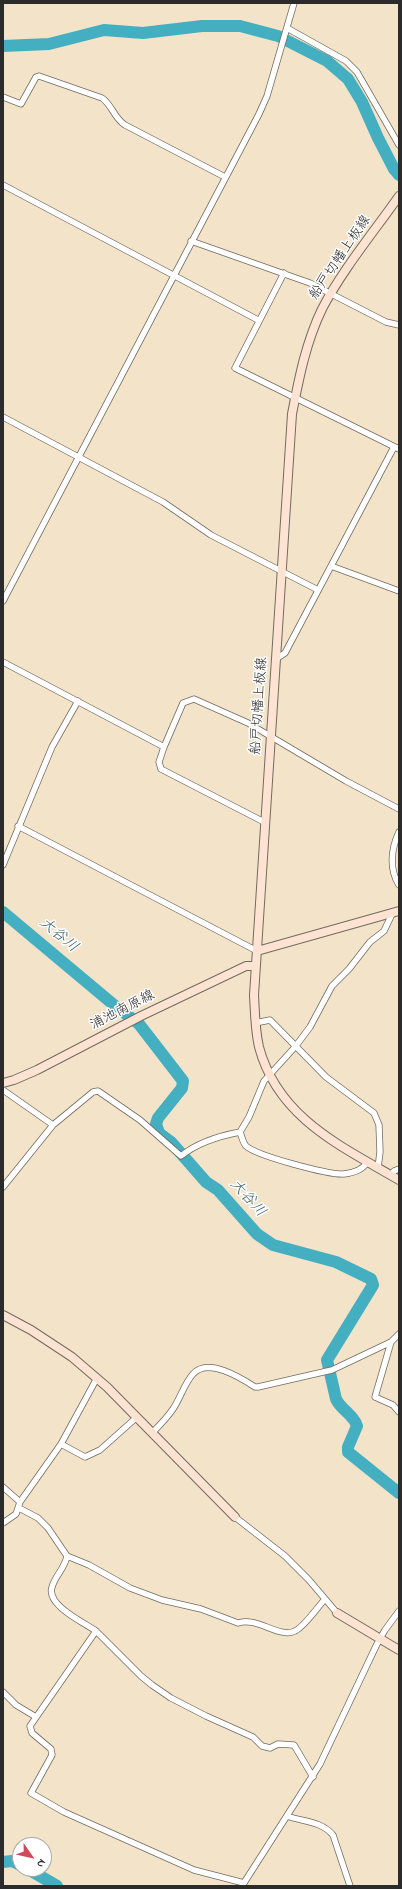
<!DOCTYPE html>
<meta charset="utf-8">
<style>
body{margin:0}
#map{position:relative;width:402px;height:1889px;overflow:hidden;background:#f3e3c8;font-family:"Indie Flower",sans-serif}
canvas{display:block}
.frame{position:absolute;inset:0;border:4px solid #2b2b2b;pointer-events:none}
.north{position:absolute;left:12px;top:1837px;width:40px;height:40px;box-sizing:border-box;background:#fff;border:1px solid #aaa;border-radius:50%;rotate:124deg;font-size:11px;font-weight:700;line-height:16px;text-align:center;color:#2b2b2b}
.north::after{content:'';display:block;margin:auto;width:14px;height:18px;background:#d1495b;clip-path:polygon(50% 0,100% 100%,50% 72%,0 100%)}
</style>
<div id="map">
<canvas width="402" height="1889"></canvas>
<div class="frame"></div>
<div class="north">N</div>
</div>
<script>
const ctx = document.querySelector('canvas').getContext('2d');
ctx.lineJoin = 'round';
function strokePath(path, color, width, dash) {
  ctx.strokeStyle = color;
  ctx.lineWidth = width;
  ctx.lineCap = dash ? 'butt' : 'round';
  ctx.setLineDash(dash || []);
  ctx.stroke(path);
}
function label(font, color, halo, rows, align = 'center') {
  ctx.font = font + ' "Indie Flower","Klee One",sans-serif';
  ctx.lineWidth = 3;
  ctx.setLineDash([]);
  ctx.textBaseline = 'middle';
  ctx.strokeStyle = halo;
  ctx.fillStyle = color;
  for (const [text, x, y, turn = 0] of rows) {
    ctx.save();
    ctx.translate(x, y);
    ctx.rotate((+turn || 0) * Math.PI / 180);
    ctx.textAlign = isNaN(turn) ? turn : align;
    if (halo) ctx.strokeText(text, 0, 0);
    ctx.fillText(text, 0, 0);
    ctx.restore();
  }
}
const river = new Path2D(`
 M3,46L49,44L104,30L143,33L202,26H240L278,36L327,61L348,79L362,102L378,138L394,169L399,175
 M3,912L114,1005L139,1024L183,1081L182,1088L158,1118L156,1124L159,1133L171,1142L206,1182L218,1190L257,1234L273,1245L336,1262L371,1279L373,1285L327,1360L336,1399C341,1410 354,1415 357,1426L348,1447V1452L399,1493
 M3,1862L12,1861L20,1865
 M28,1869L57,1886`);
const street = new Path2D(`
 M287,28L346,61L357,72L399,145
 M3,97L21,104L36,77L39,76L102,98C112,105 114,118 125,125L225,177
 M3,185L258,320
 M191,241L310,283L386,322L399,325
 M284,273L235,368L399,449
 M3,417L163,502L211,535L318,590
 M331,566L399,591
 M3,601L259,114L267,96L294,3
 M276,659L285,653L394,447
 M3,662L164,747L159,762L161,769L266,823
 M164,747L183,703L194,699L248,723L346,781L399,809
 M18,826L257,951
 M399,832C391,849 389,869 399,885
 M3,865L52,747L78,701
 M255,1023L270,1020L326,1077L374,1113L379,1125L380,1152L378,1168
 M3,1090L53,1125
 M240,1132C242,1137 243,1143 246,1146C257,1156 329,1175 344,1174C352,1173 363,1170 367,1162
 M391,1175L394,1171L399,1169
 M3,1187L53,1125L93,1092L98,1091L140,1120L181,1156C198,1142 219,1136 240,1132L249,1117L264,1081L295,1047L310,1027L332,986L349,969L370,942L384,931L393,912
 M391,1342L375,1397L393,1405L399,1412
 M152,1433C159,1426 167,1418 173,1409C180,1399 184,1384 193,1374C208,1357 241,1378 255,1387H258L332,1370L391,1342L399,1334
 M61,1444L85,1457L100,1450L137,1417
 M3,1487L20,1502
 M19,1508L38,1518L48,1528L67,1556L89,1565L130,1588L162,1600L201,1609L238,1623C256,1616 280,1639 295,1631C304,1627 317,1608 325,1599
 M235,1517L285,1556L309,1580L337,1613
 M3,1523L16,1514L20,1502L61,1444L97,1378
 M67,1556C65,1568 55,1576 52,1587C46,1605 83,1622 96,1631L30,1726L32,1733L51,1749L52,1755L31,1793L64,1812L194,1870L244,1883
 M96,1631L141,1676L152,1685L171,1698L206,1716L253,1737L262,1746L270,1748L278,1744L294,1745L313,1777
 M3,1692L16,1705L36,1717
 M287,1816C304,1822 321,1821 333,1835L350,1886
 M242,1886L320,1764L377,1644L385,1630L399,1611`);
const secondary = new Path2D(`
 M399,196C373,233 343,269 322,309C306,342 299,378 292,414L254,995C255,1012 255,1030 259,1047C278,1118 341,1146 399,1180
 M257,951L399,911
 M3,1083L14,1080L37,1070L141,1016L246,966H255
 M3,1315L31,1330L72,1357L107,1387L235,1517
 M337,1613L399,1650`);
const streetNames = [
 ["船戸切幡上板線",341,258,-56],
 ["船戸切幡上板線",260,706,-86],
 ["浦池南原線",123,1011,-27]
];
const waterNames = [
 ["大谷川",58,936,40],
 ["大谷川",247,1199,48]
];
strokePath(river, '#43afc1', 12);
strokePath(street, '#716b62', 7);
strokePath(secondary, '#716b62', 10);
strokePath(street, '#fff', 5.5);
strokePath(secondary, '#fee3d2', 8);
label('14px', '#2b2b2b', '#fff', streetNames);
label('italic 15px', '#356067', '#fff', waterNames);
</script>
